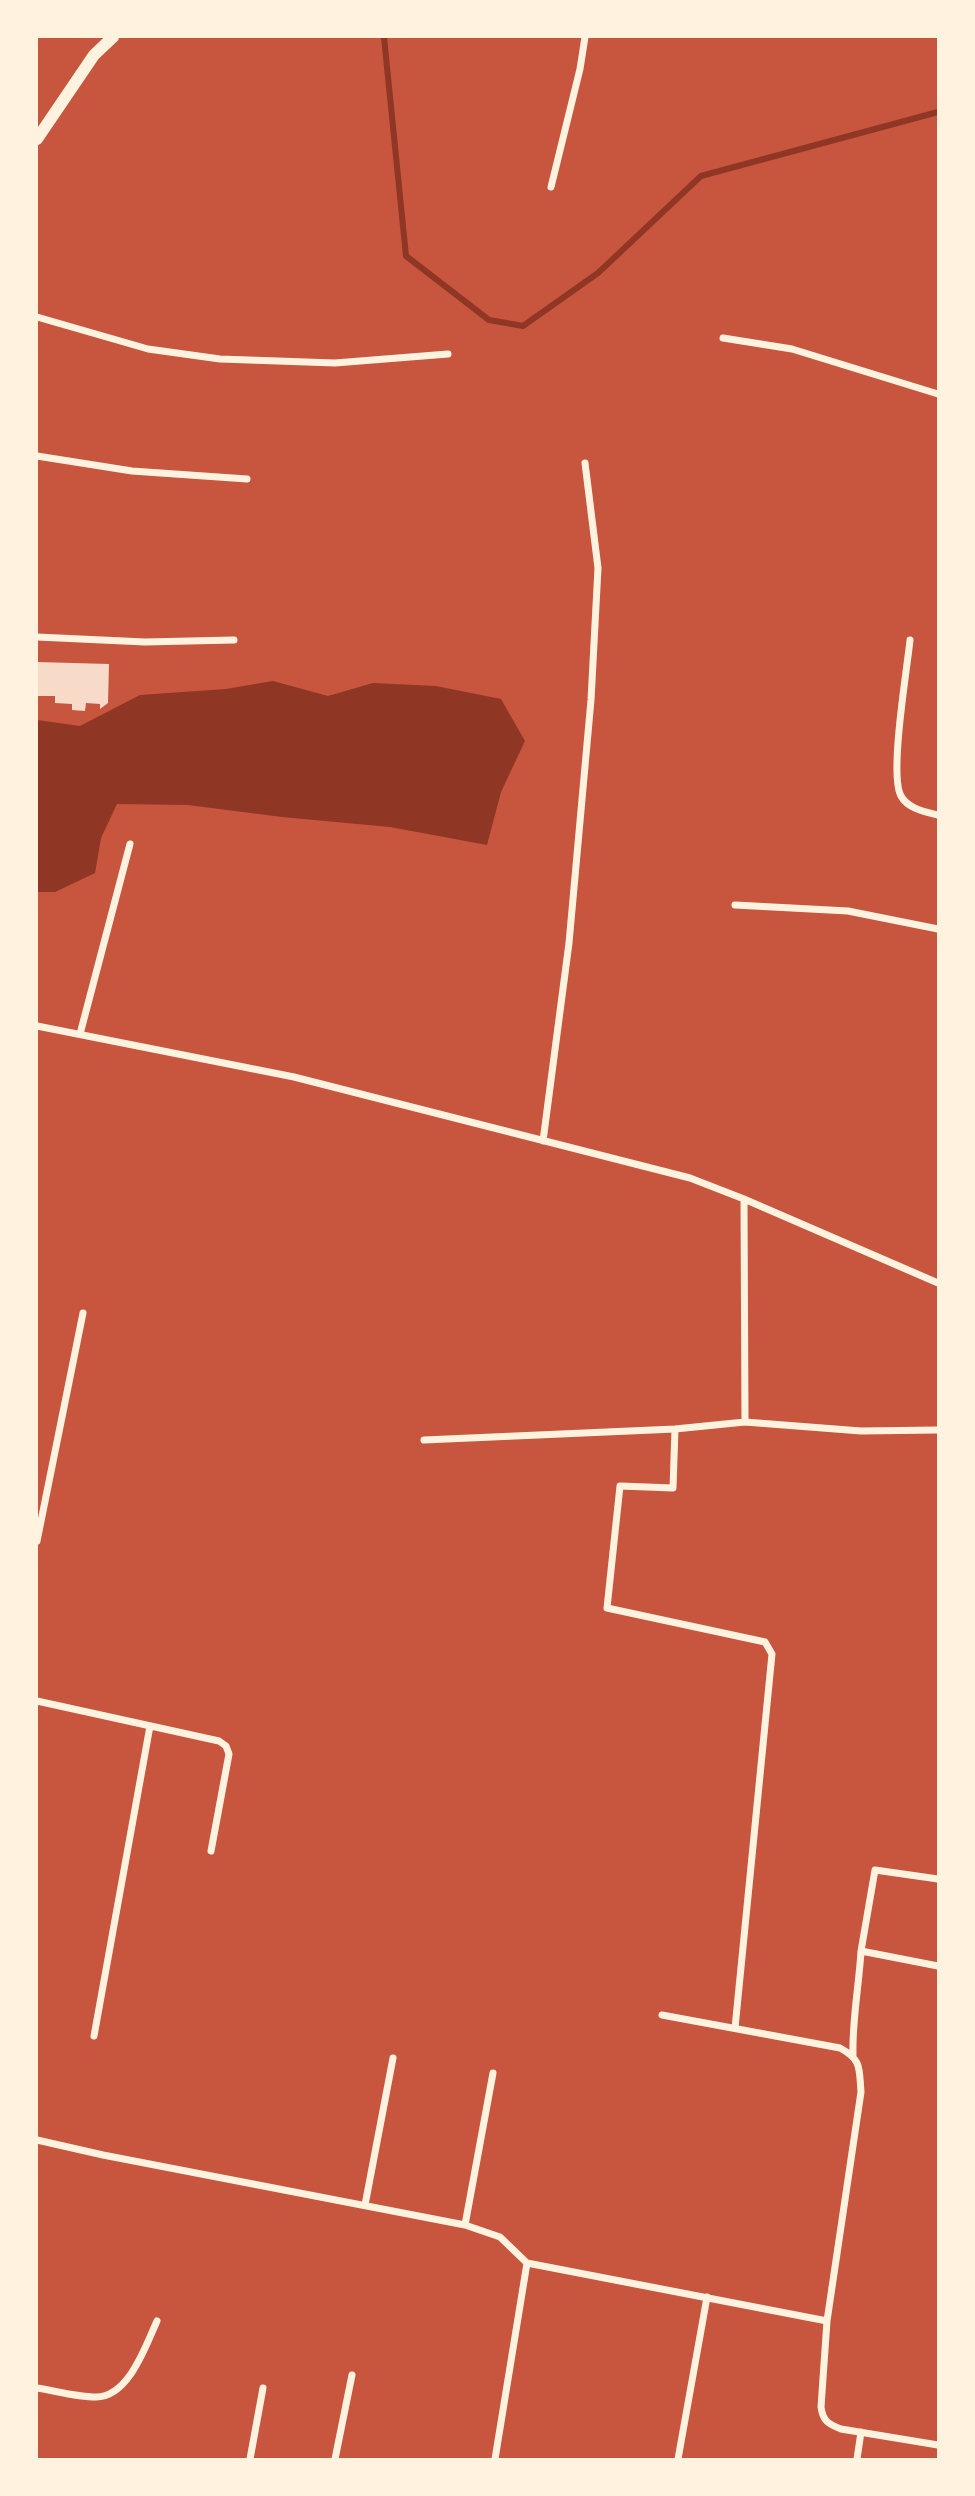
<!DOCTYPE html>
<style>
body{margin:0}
#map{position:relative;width:975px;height:2496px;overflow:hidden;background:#c8553d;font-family:Ubuntu,sans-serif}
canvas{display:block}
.frame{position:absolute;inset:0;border:38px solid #fff3e0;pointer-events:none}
</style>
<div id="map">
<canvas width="975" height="2496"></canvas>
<div class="frame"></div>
</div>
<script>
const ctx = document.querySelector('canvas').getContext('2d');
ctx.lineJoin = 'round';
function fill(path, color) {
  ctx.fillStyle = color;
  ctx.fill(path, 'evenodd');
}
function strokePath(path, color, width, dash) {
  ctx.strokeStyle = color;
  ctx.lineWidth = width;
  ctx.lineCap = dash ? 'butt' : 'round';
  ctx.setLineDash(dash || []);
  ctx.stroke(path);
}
const water = new Path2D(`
 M273,681L328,696L373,683L436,686L501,699L525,741L501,792L487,845L390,827L282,817L188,805L117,804L101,838L95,873L55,892H37V720L80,726L140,695L226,689Z`);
const stream = new Path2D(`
 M384,37L406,256L489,320L523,326L598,273L701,176L938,112`);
const building = new Path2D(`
 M37,662L109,664L108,703L100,709V704L86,703L85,711L72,710V704L55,703V696H37Z`);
const minor = new Path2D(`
 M551,187L580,69L585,37
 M37,317L148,349L220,359L335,363L448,354
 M723,338L792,349L938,394
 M37,456L132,471L247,479
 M37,637L145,642L234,640
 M910,640C907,670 889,775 901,796C908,809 926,812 938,815
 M735,905L848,911L938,929
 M37,1026L294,1077L690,1178L744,1199L938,1283
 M80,1034L130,844
 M543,1141L569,943L591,700L598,568L585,463
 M744,1199L745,1422
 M675,1429L673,1488L620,1486L607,1608L765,1642L772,1654L735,2028
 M424,1440L675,1429L745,1422L861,1431L938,1430
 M37,1541L83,1313
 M37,1701L219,1741L226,1746L229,1754L211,1851
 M861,1951L875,1870L938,1879
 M662,2015L840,2048C862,2060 859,2068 861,2092L827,2321
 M94,2036L150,1726
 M853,2055C852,2020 859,1986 861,1951L938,1966
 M37,2140L103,2155L465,2225L500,2237L527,2263L827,2321L821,2407C823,2421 828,2424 841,2429L938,2445
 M365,2205L393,2058
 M465,2225L493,2073
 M37,2388C56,2391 77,2397 96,2397C129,2397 146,2345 157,2321
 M250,2459L263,2388
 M335,2459L352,2375
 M495,2459L527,2263
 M678,2459L707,2297
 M857,2459L861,2432`);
const secondary = new Path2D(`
 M37,139L94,55L113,37`);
fill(water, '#8f3625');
strokePath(stream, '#8f3625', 6);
fill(building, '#f7dbc8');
strokePath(minor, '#fff3e0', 7);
strokePath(secondary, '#fff3e0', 12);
</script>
